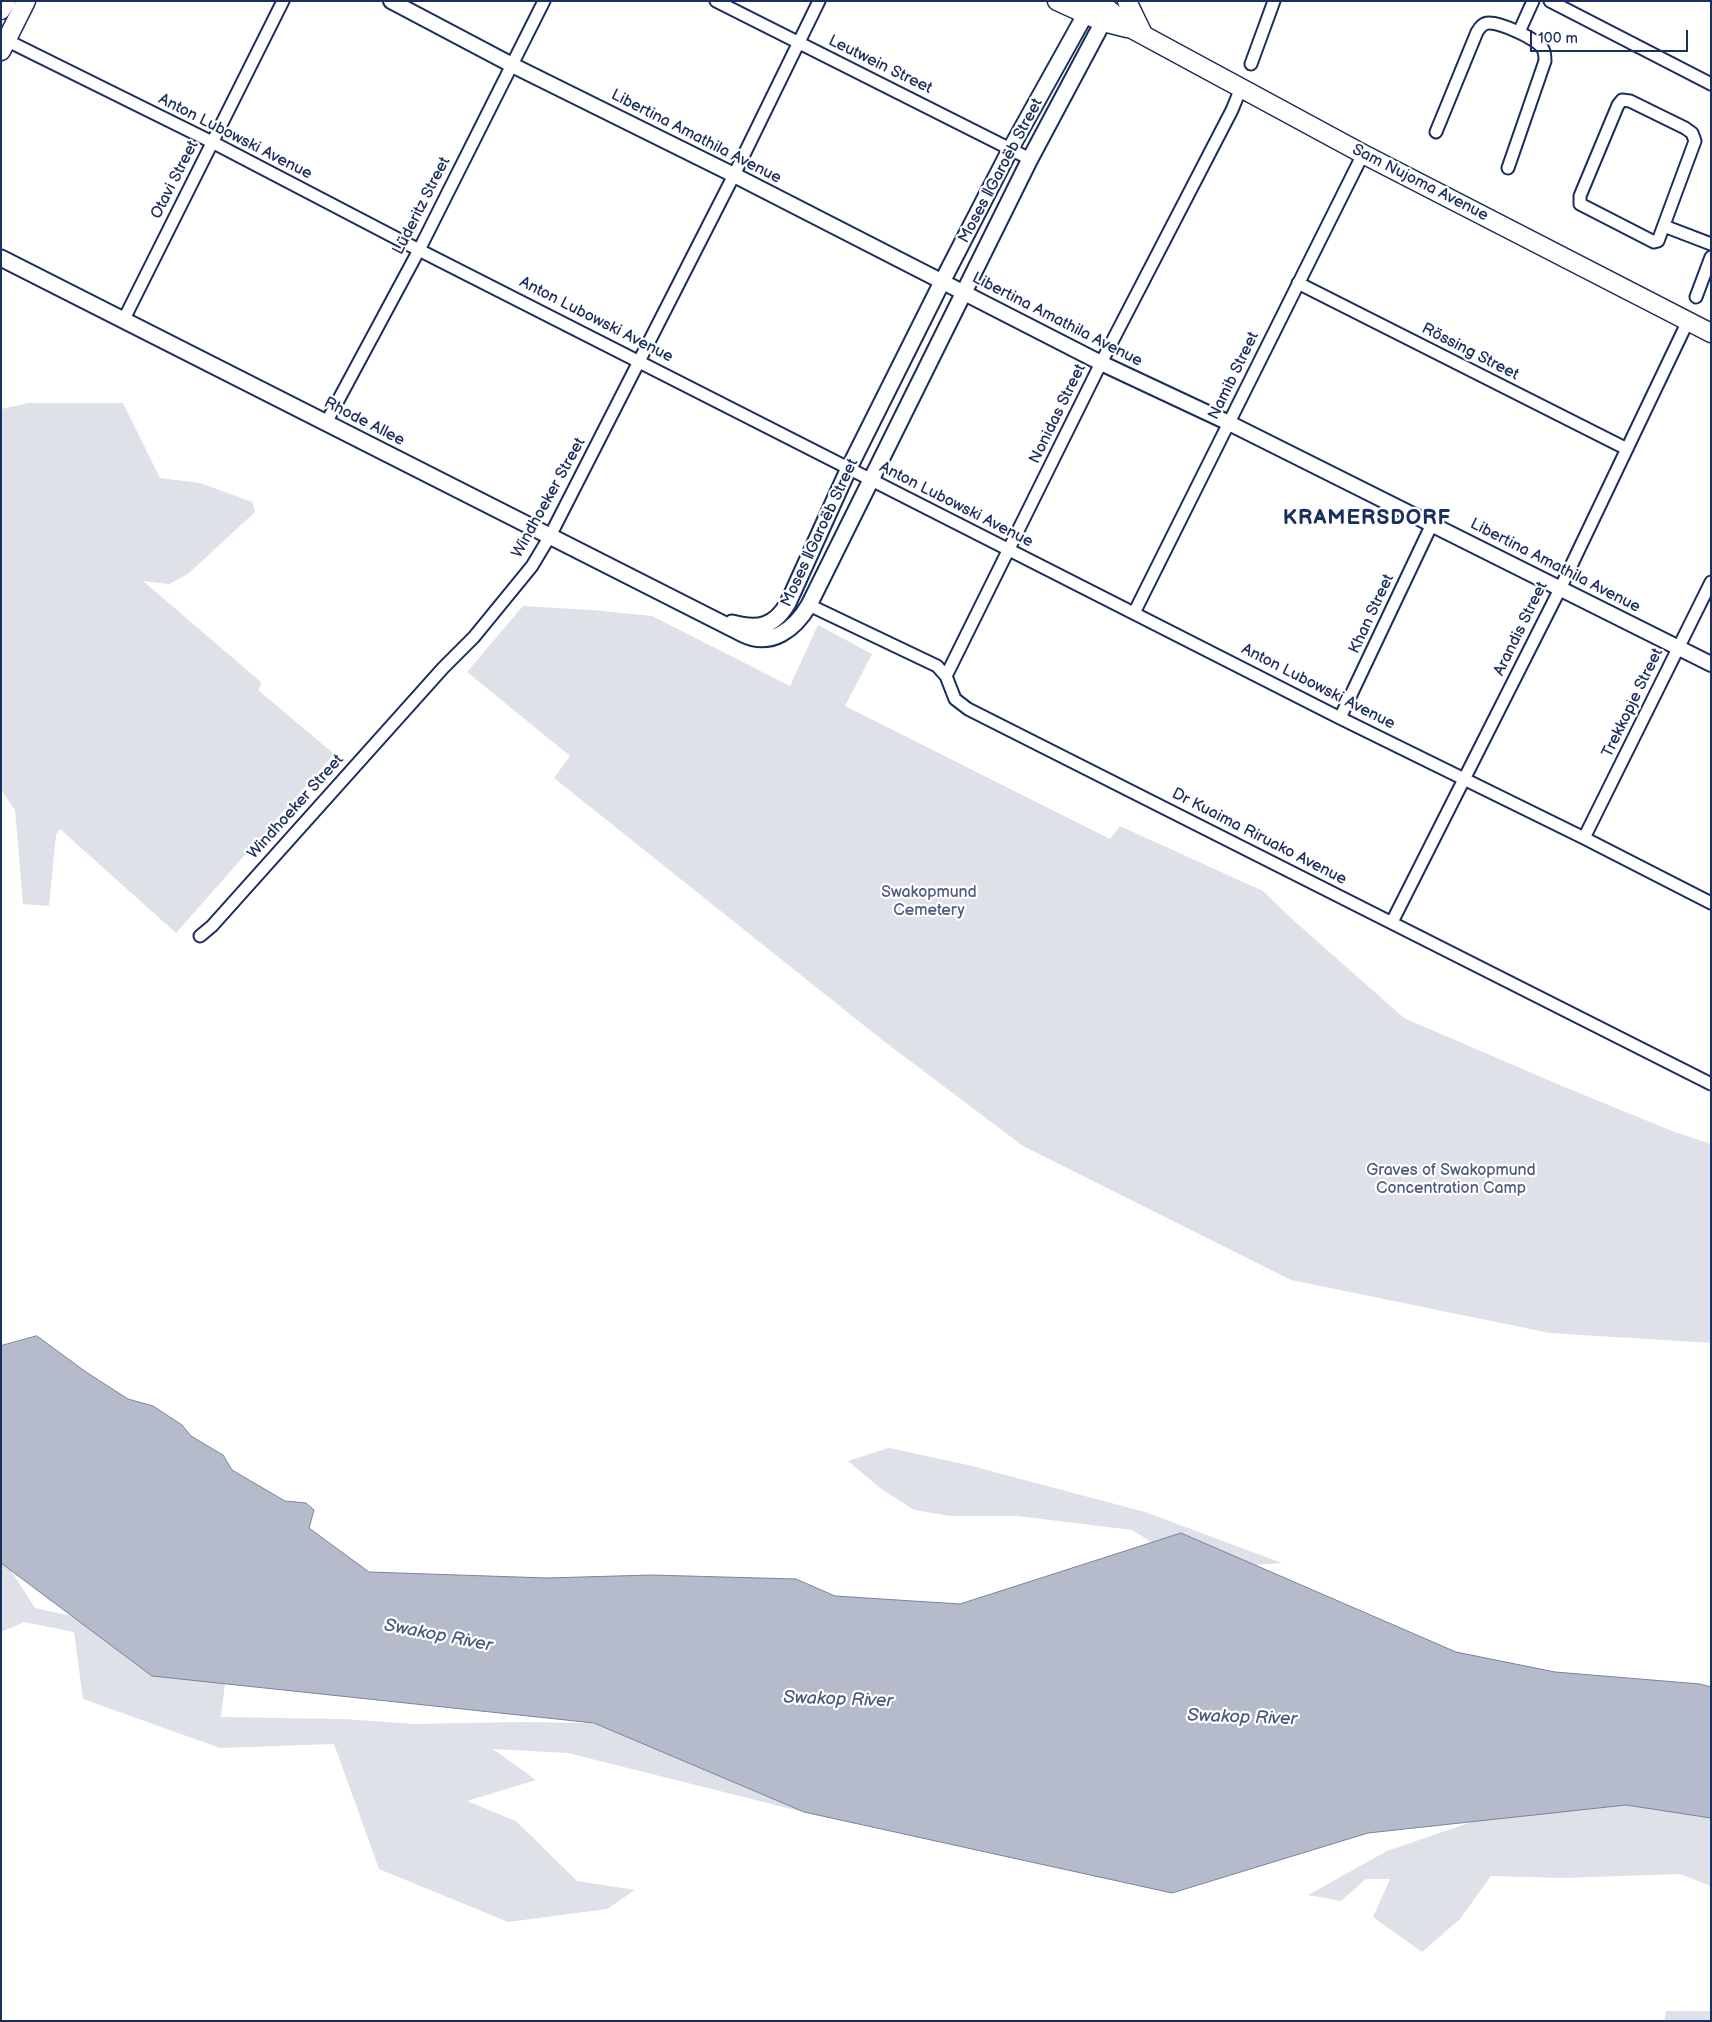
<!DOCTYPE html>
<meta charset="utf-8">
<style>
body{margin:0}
#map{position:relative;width:1712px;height:2022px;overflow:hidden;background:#fff;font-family:"Balsamiq Sans",sans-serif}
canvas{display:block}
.frame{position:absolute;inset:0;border:2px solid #1b2f5e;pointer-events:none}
.scale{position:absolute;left:1530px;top:30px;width:158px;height:22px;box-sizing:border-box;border:2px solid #1b2f5e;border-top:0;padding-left:6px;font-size:15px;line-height:18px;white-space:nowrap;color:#1b2f5e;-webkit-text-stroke:4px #fff;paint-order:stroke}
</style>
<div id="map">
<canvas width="1712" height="2022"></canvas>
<div class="frame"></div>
<div class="scale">100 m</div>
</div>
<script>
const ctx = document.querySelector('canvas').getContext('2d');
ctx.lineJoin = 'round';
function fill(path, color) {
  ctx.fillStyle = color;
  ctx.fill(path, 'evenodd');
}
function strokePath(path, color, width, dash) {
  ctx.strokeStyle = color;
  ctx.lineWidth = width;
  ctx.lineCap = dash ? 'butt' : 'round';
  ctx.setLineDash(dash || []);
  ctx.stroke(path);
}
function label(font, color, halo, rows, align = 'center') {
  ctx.font = font + ' "Balsamiq Sans",sans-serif';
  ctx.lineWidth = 4.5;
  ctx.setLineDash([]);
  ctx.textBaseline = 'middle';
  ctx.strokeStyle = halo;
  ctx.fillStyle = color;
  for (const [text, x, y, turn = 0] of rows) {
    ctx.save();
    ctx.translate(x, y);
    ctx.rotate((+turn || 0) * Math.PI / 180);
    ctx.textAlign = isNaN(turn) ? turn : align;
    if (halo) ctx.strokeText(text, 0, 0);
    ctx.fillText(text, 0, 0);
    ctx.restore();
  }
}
const green = new Path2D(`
 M29,403H123L160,478L200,483L252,502L255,512L188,574L169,584L143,581L262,683L258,690L334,754L176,933L60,829L56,835L49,906L23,904L15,810L1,790V409Z
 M523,606L592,610L652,616L790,686L818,625L872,654L845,706L1110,839L1120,826L1263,891L1292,919L1404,1018L1562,1086L1672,1131L1711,1144V1343L1550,1333L1291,1280L1023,1146L881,1039L554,778L570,756L467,672Z
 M889,1448L968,1465L1145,1512L1282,1563L1227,1567L1184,1562L1132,1530L1017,1516H950L914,1510L880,1488L848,1461Z
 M1,1555L35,1608L229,1650L221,1717L344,1719L414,1724L521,1722L594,1723L803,1812L568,1753L493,1749L536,1780L467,1801L516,1821L577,1881L635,1890L607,1909L508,1922L379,1869L334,1744L220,1748L83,1699L74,1632L24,1622L1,1632Z
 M1705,1803L1711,1805V1886L1680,1874L1563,1878L1491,1876L1460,1919L1422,1952L1373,1917L1390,1879H1366L1341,1901L1308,1895L1387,1851L1521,1805Z
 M1666,2011H1711V2021H1664Z`);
const water = new Path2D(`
 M37,1336L86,1372L128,1399L153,1406L182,1425L191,1436L223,1455L232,1470L285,1501L306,1503L314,1510L309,1528L369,1572L547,1578L651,1575L796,1579L835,1596L960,1604L1181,1533L1456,1652L1555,1672L1700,1684L1711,1687V1818L1626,1805L1368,1833L1172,1893L804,1812L594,1723L152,1676L1,1563V1346Z`);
const minor = new Path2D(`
 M716,1L1030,159
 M1550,1L1711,84
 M1519,32L1533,1
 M2,38L212,142L419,250L1340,718L1584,838L1711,903
 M1251,64L1274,1
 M1622,100L1630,101L1685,128L1692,133L1695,141L1658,241L1654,242L1580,204V196L1618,105Z
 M1436,132L1477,32C1480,27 1483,23 1489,23C1502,23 1537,39 1543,49C1545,53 1545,57 1545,61L1508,168
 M1664,226L1711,244
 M1298,283L1627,449
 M1696,297L1711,257
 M124,319L283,1
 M326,423L419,250L544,1
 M809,605L937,666L946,676L955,699L968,709L1711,1084
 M1134,613L1363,154
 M946,676L1101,363L1232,110L1241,88
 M1340,718L1432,524
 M1584,838L1711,582
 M1392,922L1560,589L1688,321
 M200,936L212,926L443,668L474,637L532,566L550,536L734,175L819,1`);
const tertiary = new Path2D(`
 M391,1L512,65L734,175L1101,363L1229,423L1711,664`);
const secondary = new Path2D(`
 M1,258L743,634C771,648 795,629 809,605L1030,159L1103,22
 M732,623C758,630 774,627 788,603L849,468L942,282L1011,148L1085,15`);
const primary = new Path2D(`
 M1127,1L1143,34`);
const trunk = new Path2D(`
 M1057,1L1103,22L1127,28
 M1089,1L1108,9L1132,29L1363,154L1711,333
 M1,10L6,1
 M1,51L26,1`);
const streetNames = [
 ["Leutwein Street",880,65,26],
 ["Anton Lubowski Avenue",235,137,27],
 ["Libertina Amathila Avenue",696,137,27],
 ["Moses ǁGaroëb Street",1001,171,-62],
 ["Otavi Street",175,180,-63],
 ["Sam Nujoma Avenue",1420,183,27],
 ["Lüderitz Street",422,206,-63],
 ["Anton Lubowski Avenue",596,320,27],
 ["Libertina Amathila Avenue",1057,320,27],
 ["Rössing Street",1470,352,27],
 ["Namib Street",1234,376,-64],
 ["Nonidas Street",1058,414,-64],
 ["Rhode Allee",364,422,27],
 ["Windhoeker Street",549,498,-61],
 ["Anton Lubowski Avenue",956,505,27],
 ["Moses ǁGaroëb Street",820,533,-65],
 ["Libertina Amathila Avenue",1555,566,27],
 ["Khan Street",1372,614,-65],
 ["Arandis Street",1521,629,-64],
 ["Anton Lubowski Avenue",1318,687,27],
 ["Trekkopje Street",1633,703,-64],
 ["Windhoeker Street",296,807,-48],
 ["Dr Kuaima Riruako Avenue",1259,837,27]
];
const parkNames = [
 ["Swakopmund",929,893],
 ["Cemetery",929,911],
 ["Graves of Swakopmund",1451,1171],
 ["Concentration Camp",1451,1189]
];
const waterNames = [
 ["Swakop River",438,1636,11],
 ["Swakop River",838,1700,2],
 ["Swakop River",1242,1718,2]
];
const districtNames = [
 ["KRAMERSDORF",1367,519]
];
fill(green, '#dee1e7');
fill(water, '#b5bbca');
strokePath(water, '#77839f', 1);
strokePath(minor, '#1b2f5e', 15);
strokePath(tertiary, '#1b2f5e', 18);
strokePath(secondary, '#1b2f5e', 19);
strokePath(primary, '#1b2f5e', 21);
strokePath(trunk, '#1b2f5e', 21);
strokePath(minor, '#fff', 11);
strokePath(tertiary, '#fff', 14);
strokePath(secondary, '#fff', 15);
strokePath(primary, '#fff', 18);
strokePath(trunk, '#fff', 18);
label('16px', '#1b2f5e', '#fff', streetNames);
label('16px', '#4c5c80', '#fff', parkNames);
label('italic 18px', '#49597e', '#fff', waterNames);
ctx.letterSpacing = '1px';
label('bold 21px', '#1b2f5e', '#fff', districtNames);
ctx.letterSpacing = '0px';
</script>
